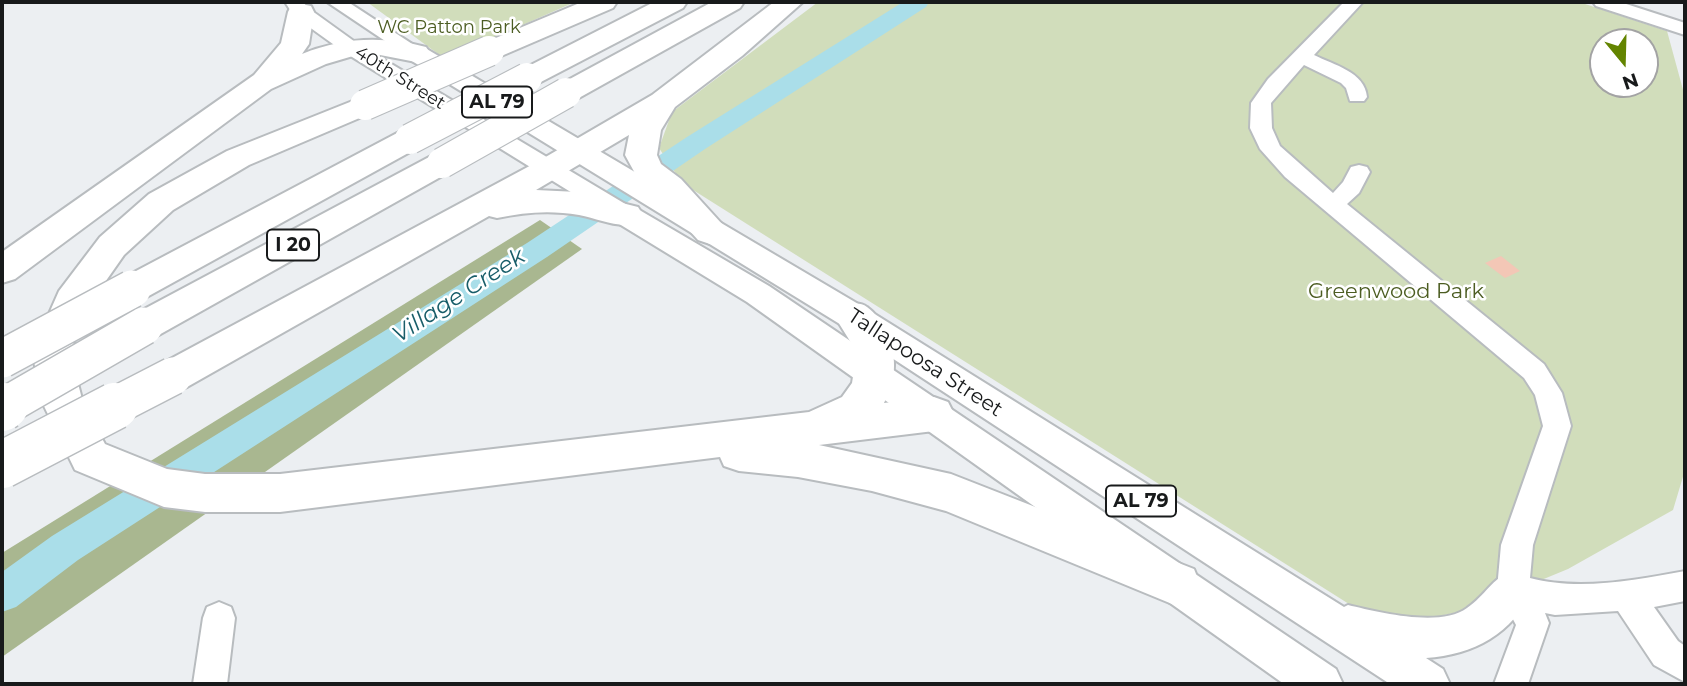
<!DOCTYPE html>
<style>
body{margin:0}
#map{position:relative;width:1687px;height:686px;overflow:hidden;background:#eceff2;font-family:Montserrat,sans-serif}
canvas{display:block}
.frame{position:absolute;inset:0;border:4px solid #181a1b;pointer-events:none}
.north{position:absolute;left:1589px;top:28px;width:70px;height:70px;box-sizing:border-box;background:#fff;border:2px solid #a3a3a4;border-radius:50%;rotate:161deg;font-size:19px;font-weight:700;line-height:28px;text-align:center;color:#181a1b}
.north::after{content:'';display:block;margin:auto;width:24px;height:32px;background:#638400;clip-path:polygon(50% 0,100% 100%,50% 72%,0 100%)}
</style>
<div id="map">
<canvas width="1687" height="686"></canvas>
<div class="frame"></div>
<div class="north">N</div>
</div>
<script>
const ctx = document.querySelector('canvas').getContext('2d');
ctx.lineJoin = 'round';
function fill(path, color) {
  ctx.fillStyle = color;
  ctx.fill(path, 'evenodd');
}
function strokePath(path, color, width, dash) {
  ctx.strokeStyle = color;
  ctx.lineWidth = width;
  ctx.lineCap = dash ? 'butt' : 'round';
  ctx.setLineDash(dash || []);
  ctx.stroke(path);
}
function label(font, color, halo, rows, align = 'center') {
  ctx.font = font + ' Montserrat,sans-serif';
  ctx.lineWidth = 5;
  ctx.setLineDash([]);
  ctx.textBaseline = 'middle';
  ctx.strokeStyle = halo;
  ctx.fillStyle = color;
  for (const [text, x, y, turn = 0] of rows) {
    ctx.save();
    ctx.translate(x, y);
    ctx.rotate((+turn || 0) * Math.PI / 180);
    ctx.textAlign = isNaN(turn) ? turn : align;
    if (halo) ctx.strokeText(text, 0, 0);
    ctx.fillText(text, 0, 0);
    ctx.restore();
  }
}
const green = new Path2D(`
 M367,2H575L445,59Z
 M818,2H1579L1667,31L1685,97V470L1673,510L1568,569L1471,609L1387,628L682,183L659,148L672,112ZM1603,42H1645V84H1603Z`);
const forest = new Path2D(`
 M540,220L582,249L2,657V553Z`);
const river = new Path2D(`
 M903,2H929L926,7L705,149L547,257L78,560L16,607L2,612V572L52,536L527,243L687,137Z`);
const building = new Path2D(`
 M1501,256L1520,271L1505,278L1485,263Z`);
const minor = new Path2D(`
 M285,2H303L308,8L358,44L632,208L636,214L632,220L624,222L616,220L344,52L294,16Z
 M327,2H348L426,53L416,59L409,57Z
 M1344,2H1363L1314,55C1334,65 1365,72 1367,97L1364,101H1350L1346,88L1341,83L1304,65L1271,103L1272,128L1280,146L1333,193L1343,182L1351,167L1359,165L1367,167L1370,172L1359,193L1347,204L1544,364L1562,393L1571,426L1533,545L1530,578C1579,591 1636,580 1685,571V601L1654,607L1678,641L1685,646V682L1654,665L1618,611L1555,615L1545,613L1549,623L1528,684H1494L1516,625L1497,589L1501,545L1543,426L1535,395L1524,378L1285,177L1260,149L1250,128L1251,103L1268,79Z
 M1593,2H1620L1685,23V35L1596,6Z
 M219,602L231,607L235,618L227,684H193L203,618L207,607Z`);
const major = new Path2D(`
 M416,46L425,48L865,308L1344,607L1348,605C1378,612 1440,628 1467,608C1486,595 1491,579 1513,570L1527,576L1533,589C1513,634 1473,655 1426,658L1443,669L1450,684H1390L843,326L407,58L404,53L407,48Z
 M626,205L636,208L769,286L1336,669L1343,684H1284L747,302L616,222L611,215L616,208Z`);
const highway = new Path2D(`
 M582,2H617L613,8L499,57L489,60L479,57L475,51L479,45Z
 M654,2H687L683,8L537,84L527,87L517,84L512,78L517,72Z
 M712,2H744L740,8L577,99L566,102L555,99L551,93L555,87Z
 M774,2H803L742,56L675,107L661,130L657,155L661,164L681,179L722,224L727,232L722,240L710,244L698,240L657,195L637,177L625,155L629,135L536,190L578,192L638,207L643,215L638,223C619,229 599,219 579,215C551,210 525,212 497,218L489,216L187,387L173,392L159,387L153,376L159,365L537,162L652,95Z
 M301,4L311,6L314,12L309,44L302,54C344,37 383,36 426,47L430,53L426,59L416,62L375,54L353,56L326,64L271,89L15,279L2,283V252L254,75L281,43L288,12L291,6Z
 M365,96L376,99L380,105L376,111L249,165L173,210L124,255L89,305L70,352L83,403L105,444L167,469L205,474H280L809,412L842,397L852,383L855,364L853,346L835,317L841,307C849,304 859,301 867,307C884,319 895,347 894,366C894,380 890,391 884,403L934,397L948,402L954,414L948,426L934,431L819,445L951,474L1194,569L1200,584L1194,599L1177,606L946,511L872,491L798,477L739,471L724,466L720,457L280,512H205L164,507L75,470L43,404L32,352L59,291L100,237L149,194L227,151Z
 M410,129L421,132L426,139L421,146L145,298L132,302L119,298L114,289L119,280L399,132Z
 M442,153L453,156L458,163L453,170L157,336L144,340L131,336L125,326L131,316L431,156Z`);
const highwayBridgeFar2 = new Path2D(`
 M365,105L489,51
 M410,139L527,78
 M442,163L566,93`);
const highwayBridgeFar1 = new Path2D(`
 M2,359L132,289
 M2,408L144,326
 M111,408L173,376`);
const highwayBridge = new Path2D(`
 M2,408L5,406
 M2,465L115,406`);
const farParknames = [
 ["WC Patton Park",449,28]
];
const farStreetnames = [
 ["40th Street",400,78,32]
];
const shields = [
 [497,102,70],
 [293,245,52],
 [1141,501,70]
];
const shieldNames = [
 ["AL 79",497,102],
 ["I 20",293,245],
 ["AL 79",1141,501]
];
const parkNames = [
 ["Greenwood Park",1396,292]
];
const streetNames = [
 ["Tallapoosa Street",925,363,33]
];
const waterNames = [
 ["Village Creek",459,296,-33]
];
fill(green, '#d1ddbb');
fill(forest, '#a9b790');
fill(river, '#aadee9');
fill(building, '#f3c7b6');
strokePath(minor, '#b8bcbf', 4);
strokePath(major, '#b8bcbf', 4);
strokePath(highway, '#b8bcbf', 4);
fill(minor, '#fff');
fill(major, '#fff');
fill(highway, '#fff');
strokePath(highwayBridgeFar2, '#b8bcbf', 32, []);
strokePath(highwayBridgeFar1, '#b8bcbf', 40, []);
strokePath(highwayBridge, '#b8bcbf', 49, []);
strokePath(highwayBridgeFar2, '#fff', 30);
strokePath(highwayBridgeFar1, '#fff', 37);
strokePath(highwayBridge, '#fff', 46);
label('18px', '#4c5d22', '#fff', farParknames);
label('18px', '#181a1b', '#fff', farStreetnames);
for (const [x, y, w] of shields) {
  const box = new Path2D();
  box.roundRect(x - w / 2, y - 15.5, w, 31, 5);
  ctx.fillStyle = '#fff';
  ctx.fill(box);
  strokePath(box, '#181a1b', 2);
}
label('bold 19px', '#181a1b', null, shieldNames);
label('21px', '#4c5d22', '#fff', parkNames);
label('21px', '#181a1b', '#fff', streetNames);
label('italic 23px', '#185d69', '#fff', waterNames);
</script>
